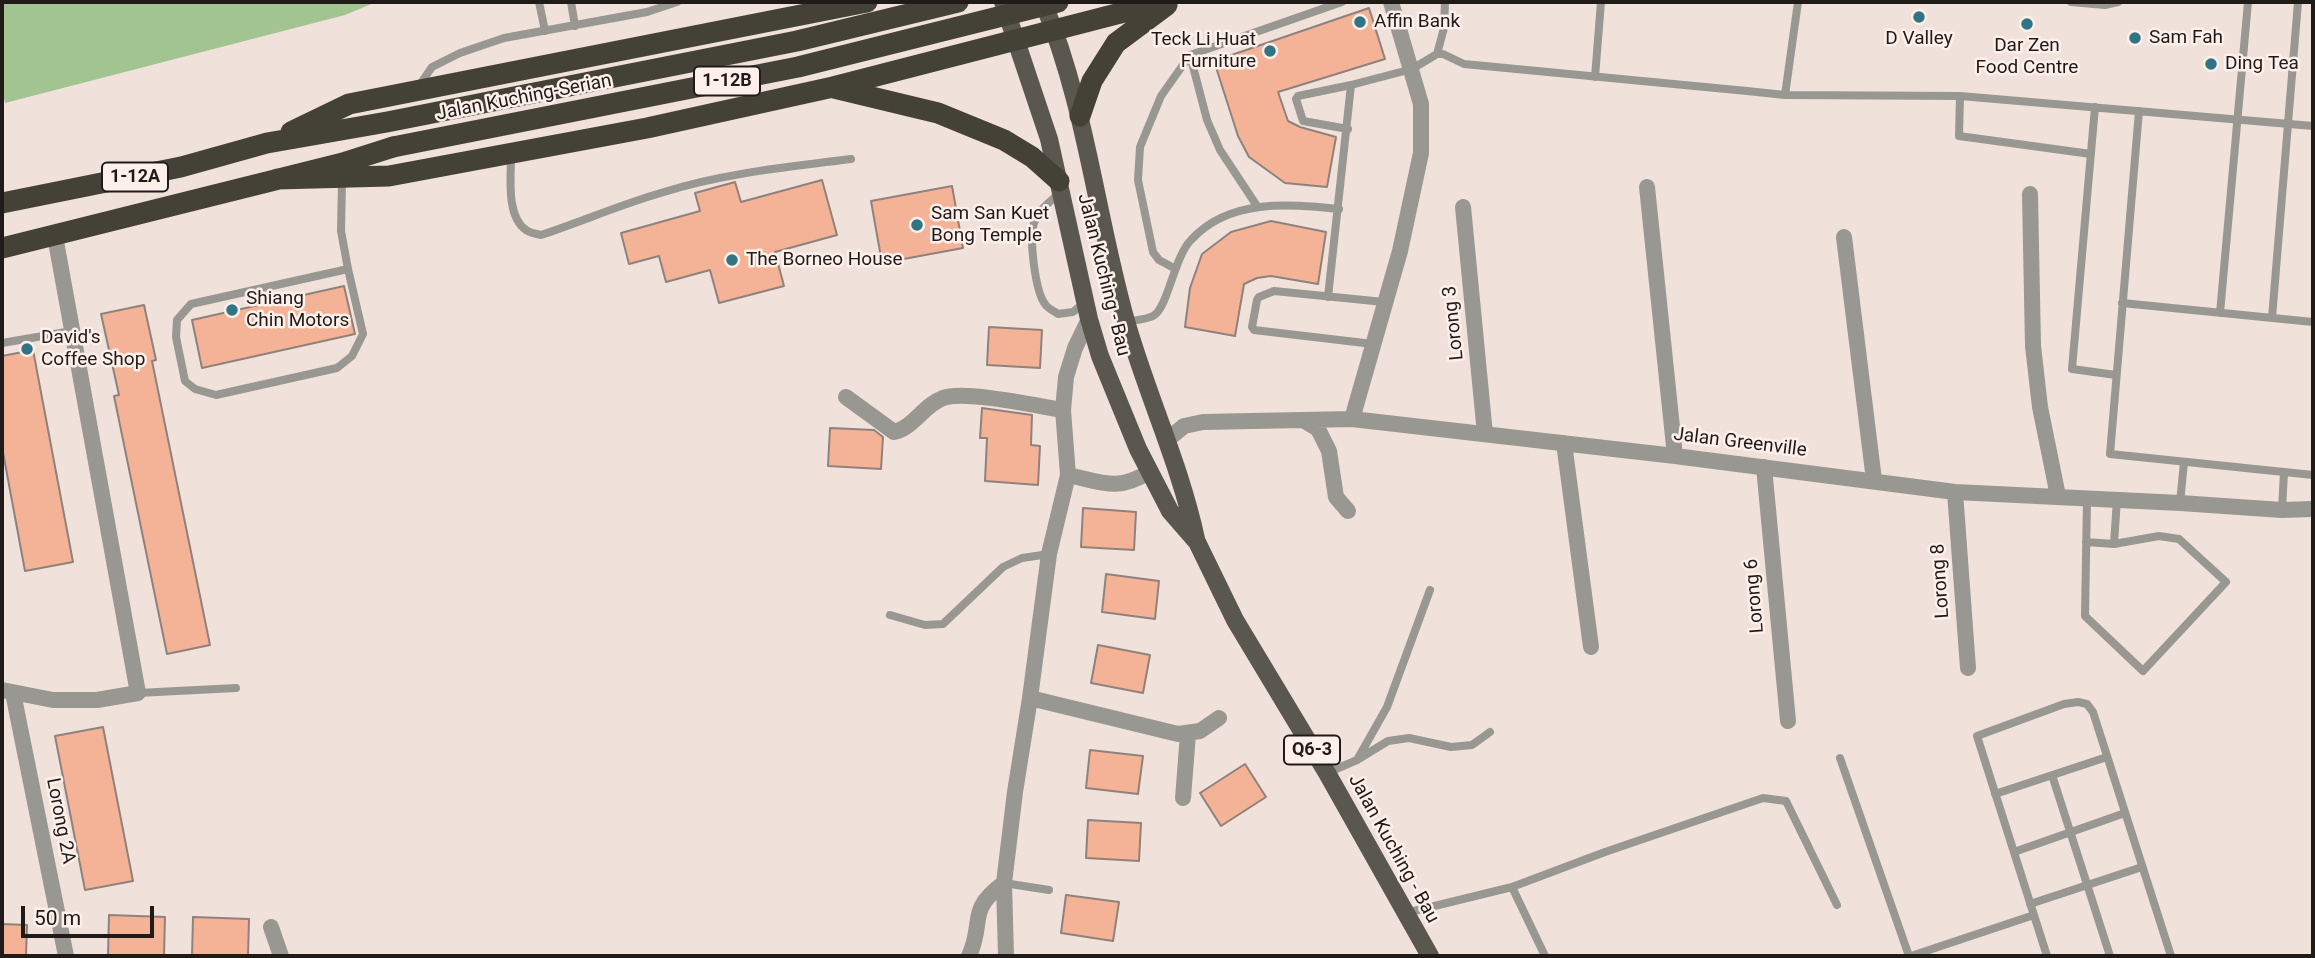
<!DOCTYPE html>
<style>
body{margin:0}
#map{position:relative;width:2315px;height:958px;overflow:hidden;background:#f0e1db;font-family:Roboto,sans-serif}
canvas{display:block}
.frame{position:absolute;inset:0;border:4px solid #201b18;pointer-events:none}
.scale{position:absolute;left:21px;top:906px;width:133px;height:32px;box-sizing:border-box;border:4px solid #201b18;border-top:0;padding-left:9px;font-size:21px;line-height:24px;white-space:nowrap;color:#201b18;-webkit-text-stroke:5px #fdefe9;paint-order:stroke}
</style>
<div id="map">
<canvas width="2315" height="958"></canvas>
<div class="frame"></div>
<div class="scale">50 m</div>
</div>
<script>
const ctx = document.querySelector('canvas').getContext('2d');
ctx.lineJoin = 'round';
function fill(path, color) {
  ctx.fillStyle = color;
  ctx.fill(path, 'evenodd');
}
function strokePath(path, color, width, dash) {
  ctx.strokeStyle = color;
  ctx.lineWidth = width;
  ctx.lineCap = dash ? 'butt' : 'round';
  ctx.setLineDash(dash || []);
  ctx.stroke(path);
}
function label(font, color, halo, rows, align = 'center') {
  ctx.font = font + ' Roboto,sans-serif';
  ctx.lineWidth = 5;
  ctx.setLineDash([]);
  ctx.textBaseline = 'middle';
  ctx.strokeStyle = halo;
  ctx.fillStyle = color;
  for (const [text, x, y, turn = 0] of rows) {
    ctx.save();
    ctx.translate(x, y);
    ctx.rotate((+turn || 0) * Math.PI / 180);
    ctx.textAlign = isNaN(turn) ? turn : align;
    if (halo) ctx.strokeText(text, 0, 0);
    ctx.fillText(text, 0, 0);
    ctx.restore();
  }
}
const green = new Path2D(`
 M2,2H376L345,15L5,103L2,86Z`);
const building = new Path2D(`
 M1369,8L1385,59L1278,92L1288,121L1300,127L1336,137L1327,187L1285,183L1249,157L1238,136L1214,61Z
 M822,180L837,235L775,252L784,286L719,303L710,270L666,282L659,256L629,264L621,233L700,211L695,193L735,182L741,202Z
 M952,186L963,248L882,263L871,201Z
 M1271,221L1326,232L1318,284L1271,276L1257,278L1244,284L1235,336L1185,327L1190,288L1202,254L1231,232Z
 M344,286L355,334L202,368L192,320Z
 M144,305L156,360L152,361L210,645L167,654L114,396L119,395L101,314Z
 M989,327L1042,330L1040,368L987,365Z
 M33,350L73,562L25,571L2,447V356Z
 M982,408L1032,415L1031,445L1040,446L1038,485L985,481L987,438H980Z
 M830,428L874,430L883,437L881,469L828,466Z
 M1083,508L1136,512L1134,550L1081,547Z
 M1106,574L1159,581L1155,619L1102,612Z
 M1098,645L1150,655L1143,693L1091,683Z
 M103,727L133,881L85,890L55,736Z
 M1090,750L1143,756L1138,794L1086,788Z
 M1245,764L1266,797L1221,826L1200,793Z
 M1088,820L1141,823L1139,861L1086,858Z
 M1066,895L1119,902L1113,941L1061,933Z
 M109,915L165,917L164,956H108Z
 M193,917L249,919L248,956H192Z
 M2,924L27,925L26,956H2Z`);
const lane = new Path2D(`
 M539,2L545,31
 M571,2L575,26
 M2071,2L2105,5L2118,2
 M1437,54L1444,28L1445,2
 M1190,55L1207,120L1220,150L1257,206
 M1595,77L1601,2
 M419,86L432,67L460,53L504,38L647,12L677,2
 M1785,95L1798,2
 M1960,96L1959,136L2091,154
 M2095,107L2072,369L2116,375
 M2139,111L2110,454L2313,475
 M1348,129L1303,121L1296,99L1298,96L1351,85
 M511,156C511,177 506,216 526,230C530,233 536,234 541,235C583,221 622,204 664,192C725,173 788,167 851,159
 M342,180L341,231L348,269L191,304L177,320L176,337L185,381L195,389L216,395L337,368L352,356L363,334L348,269
 M1063,199L1054,198C1046,205 1038,212 1034,223C1029,238 1035,291 1045,304C1047,308 1054,311 1058,314L1073,312L1085,302
 M1174,268L1159,260L1153,252L1138,180L1140,147L1161,96L1190,55L1342,2
 M1328,297L1351,85L1412,69L1437,54H1443L1464,64L1747,91L1785,95L1960,96L2313,126
 M2122,303L2313,322
 M2220,313L2248,2
 M2272,318L2298,2
 M1126,322C1134,320 1145,320 1153,316C1168,308 1174,257 1191,240C1229,198 1288,204 1339,209
 M2,343L72,331
 M1373,344L1254,330L1252,327L1257,300L1259,297L1274,291L1384,302
 M2180,503L2184,462
 M2282,510L2284,472
 M2086,542L2114,544L2159,536L2179,539L2226,582L2143,671L2085,616L2087,499
 M2114,544L2117,499
 M890,615L925,625L943,624L1003,567L1022,558L1049,554
 M138,693L236,688
 M1840,758L1909,956
 M1357,760L1387,707L1430,590
 M1327,773L1357,760L1388,741L1409,738L1451,747L1472,745L1490,732
 M2052,775L2110,956
 M1995,794L2107,757
 M2014,852L2125,813
 M1004,883L1049,890
 M1512,887L1545,956
 M2030,904L2142,867
 M1406,913L1512,887L1605,852L1763,798L1786,801L1837,905
 M1911,956L2034,915
 M2047,956L1977,736L2064,704L2078,702L2087,704L2093,712L2171,956`);
const street = new Path2D(`
 M1647,187L1675,456
 M2030,194L2033,346L2040,407L2058,496
 M1463,207L1485,434
 M1844,237L1874,480
 M846,397L894,432C913,428 924,405 943,398C964,390 1037,406 1063,410
 M1352,419L1400,251L1421,153V104L1391,2
 M1303,420L1318,429L1329,451L1336,497L1348,511
 M1167,440L1184,426L1203,422L1352,419L1675,456L1955,492L2180,503L2282,510L2313,509
 M1564,443L1591,647
 M1764,467L1788,721
 M1068,475C1102,482 1117,492 1149,472
 M1955,492L1968,668
 M2,690L53,700H97L138,693L55,236
 M13,693L66,956
 M1030,698L1178,734L1200,731L1219,718
 M1183,798L1188,734
 M271,927L281,956
 M969,956C985,921 966,911 1004,883
 M1006,956L1004,883L1015,792L1030,698L1049,554L1068,475L1063,410L1066,377L1075,348L1089,319`);
const primary = new Path2D(`
 M1003,2L1049,139L1089,319L1100,356L1138,449L1170,511L1197,542L1235,620L1327,773L1430,956
 M1043,2C1086,105 1096,215 1126,321C1147,395 1180,464 1196,539`);
const highway = new Path2D(`
 M834,88L938,113L1004,140L1032,157L1059,181
 M1080,116L1092,81L1116,43L1167,5
 M291,132L349,104L867,2
 M277,179L389,176L647,128L833,87L1163,2
 M2,203L181,167L267,143L387,122L797,41L958,2
 M2,248L343,163L393,147`);
const highwayBridge = new Path2D(`
 M393,147L798,67L1058,2`);
const markers = [
 [1919,17,7,"#317585"],
 [1360,22,7,"#317585"],
 [2027,24,7,"#317585"],
 [2135,38,7,"#317585"],
 [1270,51,7,"#317585"],
 [2211,64,7,"#317585"],
 [917,225,7,"#317585"],
 [732,260,7,"#317585"],
 [232,310,7,"#317585"],
 [27,349,7,"#317585"]
];
const shields = [
 [727,81,66],
 [135,177,66],
 [1312,750,56]
];
const shieldNames = [
 ["1-12B",727,81],
 ["1-12A",135,177],
 ["Q6-3",1312,750]
];
const poiNames = [
 ["Affin Bank",1374,22],
 ["Sam Fah",2149,38],
 ["D Valley",1919,39,"center"],
 ["Teck Li Huat",1256,40,"right"],
 ["Furniture",1256,62,"right"],
 ["Dar Zen",2027,46,"center"],
 ["Food Centre",2027,68,"center"],
 ["Ding Tea",2225,64],
 ["Sam San Kuet",931,214],
 ["Bong Temple",931,236],
 ["The Borneo House",746,260],
 ["Shiang",246,299],
 ["Chin Motors",246,321],
 ["David's",41,338],
 ["Coffee Shop",41,360]
];
const streetNames = [
 ["Jalan Kuching-Serian",524,98,-11],
 ["Jalan Kuching - Bau",1103,275,76],
 ["Lorong 3",1454,323,-96],
 ["Jalan Greenville",1740,443,7],
 ["Lorong 8",1941,581,-94],
 ["Lorong 6",1755,596,-95],
 ["Lorong 2A",60,821,79],
 ["Jalan Kuching - Bau",1393,849,61]
];
fill(green, '#a1c491');
fill(building, '#f4b397');
strokePath(building, '#8f827c', 2);
strokePath(lane, '#989792', 8);
strokePath(street, '#989792', 16);
strokePath(primary, '#5a584e', 18);
strokePath(highway, '#444237', 21);
strokePath(highwayBridge, '#444237', 21);
for (const [x, y, r, color] of markers) {
  const dot = new Path2D();
  dot.arc(x, y, r, 0, 2 * Math.PI);
  ctx.fillStyle = color;
  ctx.fill(dot);
  strokePath(dot, '#fdefe9', 2.5);
}
for (const [x, y, w] of shields) {
  const box = new Path2D();
  box.roundRect(x - w / 2, y - 14.5, w, 29, 5);
  ctx.fillStyle = '#fdefe9';
  ctx.fill(box);
  strokePath(box, '#201b18', 2);
}
label('bold 18px', '#201b18', null, shieldNames);
label('19px', '#201b18', '#fdefe9', poiNames, 'left');
label('19px', '#201b18', '#fdefe9', streetNames);
</script>
